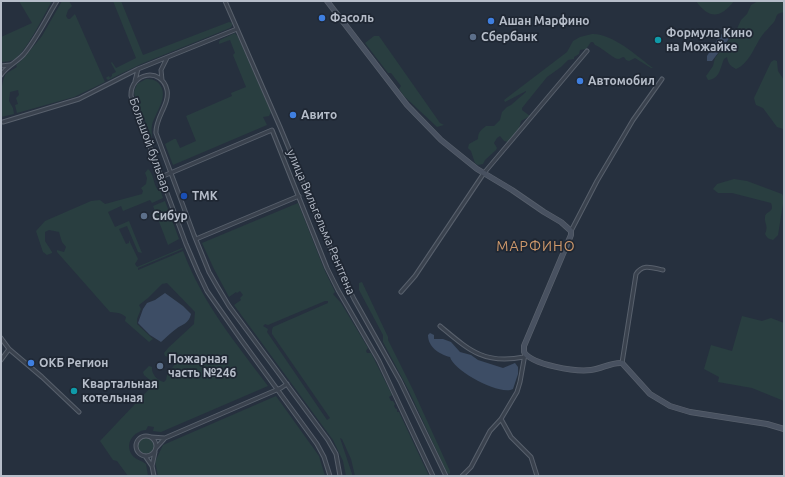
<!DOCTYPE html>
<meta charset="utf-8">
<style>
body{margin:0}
#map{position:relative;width:785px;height:477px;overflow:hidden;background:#26303e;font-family:Ubuntu,sans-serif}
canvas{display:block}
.frame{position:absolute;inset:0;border:2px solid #b6bdc9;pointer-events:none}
</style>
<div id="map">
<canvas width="785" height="477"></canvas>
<div class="frame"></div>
</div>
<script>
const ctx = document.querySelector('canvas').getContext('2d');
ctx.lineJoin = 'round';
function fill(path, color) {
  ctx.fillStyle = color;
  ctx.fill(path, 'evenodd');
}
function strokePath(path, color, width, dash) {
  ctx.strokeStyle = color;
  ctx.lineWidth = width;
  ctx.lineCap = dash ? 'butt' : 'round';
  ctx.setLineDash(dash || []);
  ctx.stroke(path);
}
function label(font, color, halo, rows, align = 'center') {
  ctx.font = font + ' Ubuntu,sans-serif';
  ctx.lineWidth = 3.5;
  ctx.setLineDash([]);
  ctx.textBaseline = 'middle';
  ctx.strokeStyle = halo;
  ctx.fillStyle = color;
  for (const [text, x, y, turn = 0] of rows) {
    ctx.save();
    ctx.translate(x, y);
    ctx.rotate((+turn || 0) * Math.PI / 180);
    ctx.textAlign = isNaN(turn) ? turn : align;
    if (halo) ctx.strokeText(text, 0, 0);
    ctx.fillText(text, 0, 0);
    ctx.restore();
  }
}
const green = new Path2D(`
 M19,1H52C45,13 25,55 13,60C10,61 5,62 1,62V37L32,23Z
 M62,1H69L72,6L68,10L66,16L68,19H70L75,14L105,82L74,97L17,113L15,105L18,104L16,98L19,95L18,90L10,92L9,101L13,108L14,114L1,117C1,106 0,82 6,74C9,71 14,69 17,67L16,65L23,59L42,36Z
 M113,1H121L143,55L229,22L232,23V26L230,28L141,64L108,80L106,78L107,77L109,76L110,78L112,76V74L116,72L111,63L112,62L116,68L136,58Z
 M696,1H734C720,19 709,19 696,1Z
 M758,1H784V12C774,14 778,16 774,22C770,27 765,31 761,37C755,46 748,65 736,69C730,66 728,63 727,57L724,59C720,68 720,79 708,80L706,76L713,66L715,58L736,31L741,20L747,14L751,5Z
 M235,33L238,37L271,112L269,116L263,117L267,125L173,165L165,144L174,139H176L180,148L196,141L186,116L232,96L231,93L246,87L233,55L235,53L230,40L219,44V42L220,40Z
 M592,34C612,33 637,56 653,68H651L635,58L629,61L626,60L624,57C622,57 620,59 618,59C614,59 601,47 595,45L593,42H591L586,49L580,50L579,54L574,57V59L568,60L561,67L547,77L522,108V110L530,116L521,121L519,129L508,142L504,141L500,136L497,138L494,143L497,148L496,150L485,160L483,164L478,165L475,163L471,151L468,148L469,144L478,139C478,132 481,130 486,126H494L500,120L502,112L507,107L511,105L526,92V91L505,102L504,100L567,52L573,41L580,37Z
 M374,36H379L440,123L444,125L437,127L404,96L399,89L401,86L391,73H388L365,43Z
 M774,60L777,61L778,71L784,80V130L783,129L777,127L763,108L756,105L755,102L754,98L771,62Z
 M146,79C152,79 157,80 160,85C169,97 155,113 152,125C151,129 152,134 152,138L135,97L134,92L137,84Z
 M148,169C154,174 153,184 158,190L160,189L163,198L152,203L150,200L123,211L121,206L108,212L115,227L129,221L142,253L138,252L127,226L119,229L126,244L129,243V240L138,259L135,264L137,267L182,248L183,249L138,268V270L183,251C203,304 235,342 268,386L161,432L153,431L154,427L148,426L146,430C134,431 124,443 132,455C136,460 141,460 146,464L148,476H128L117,461L113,460L100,441L153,385L152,382L144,375L143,372L149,366L152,367C151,373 157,381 164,382L166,380L167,375L175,364L170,358L165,356L164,353L168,348L194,324L195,312L167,283L162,284L148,298L139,305L141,309L137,319V324L153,339L149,342L125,321L126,317C120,312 117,313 110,312L57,252V250L64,252L66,247L62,242L59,232L49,230L45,232V241L52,252V253L47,255L43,252L36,231L45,221L91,201L100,200L105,204L142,194L143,191L141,188L146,184L147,178L145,173Z
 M734,179L747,181L782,194L784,198L778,235L773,240C769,239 767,238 765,234C769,225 764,224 765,217C766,210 775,213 771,203L732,193H718L713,189L717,184Z
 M165,201L179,239L168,245L153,206Z
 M298,203L324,269L335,292L333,294L341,303L368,348L366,351L367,353H371L392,395L389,397L391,401H393L395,404L394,406L396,409H397V412H399L429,476H355L351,459L342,439L340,438L352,474V476H346L343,461L333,440L234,305L241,300L240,298L243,295L240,291L237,293L236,292L229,297L214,269L202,243ZM325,301H328V303L273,327L272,330V334L330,418L327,420L267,332L268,329L263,326L265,324L268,325Z
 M362,282L388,337V340L413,390L450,471V474L447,473L409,391L383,342V335L359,290V283Z
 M742,316L762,321L771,318L784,323V401L752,388L718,382L719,377L704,369L711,345L732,351Z
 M276,396L319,456L325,476H158L155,462L163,445Z
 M138 446a8 8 0 1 1 16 0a8 8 0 1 1-16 0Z`);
const water = new Path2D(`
 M728,31L732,32L731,36L712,61H707V56L720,35Z
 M165,293L183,306L191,314C189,324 182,324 176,329C170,333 166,338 161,342L150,335L138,323L143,309L147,303L155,300Z
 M430,333L434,335V339H443L451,342L460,352L471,355L478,360L503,368L515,363L518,367V374L513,389C500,396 454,371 450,357C439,354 428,347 428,335Z`);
const street = new Path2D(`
 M225,1L280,127L340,271L354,299L400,381L446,476
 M1,66L10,65
 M1,75C7,66 17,62 24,54C37,38 46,19 57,1
 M162,80L161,70L167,58
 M135,81L138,69
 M3,122L79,99L138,69L237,29
 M161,177L272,130L327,268L338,290L379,361L433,476
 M571,231L597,181L633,120L662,79
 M196,239L299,196
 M401,292L415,276L484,173L587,51
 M440,326C469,350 484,365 524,357
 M1,338L9,349L42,377L79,412
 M525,354L520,382L517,392L501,419L511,437L531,457L537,476
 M1,360L9,349
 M622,363L636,274C643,263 653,268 663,270
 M136 446a10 10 0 1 1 20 0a10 10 0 1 1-20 0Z
 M151,437L165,438
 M156,448L165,438L281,388L287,384
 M145,456L152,466
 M154,476L152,466L155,452
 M330,476L324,457L317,444L242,341L207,291L198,272L186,244L131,96C130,72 162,67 167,90C170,104 155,118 156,133L194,235L209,272L217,286L229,306L328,440L336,454L340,476
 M462,476L471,467L490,431L501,419`);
const secondary = new Path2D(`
 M327,1L407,105L441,140L477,169L512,190L544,212L561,222L571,231V235L524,346V352C532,365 576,372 591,370C602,369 611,362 622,363L650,394L670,406L690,412L767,424L784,429`);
const markers = [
 [322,18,4,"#3f7fe0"],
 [491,21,4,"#3f7fe0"],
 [473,37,4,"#5c6f8a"],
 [658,40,4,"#0f9aa8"],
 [580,81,4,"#3f7fe0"],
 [293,115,4,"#3f7fe0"],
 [184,196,4,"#1a4fb4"],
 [144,216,4,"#5c6f8a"],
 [31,363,4,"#3f7fe0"],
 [160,366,4,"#5c6f8a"],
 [74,391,4,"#0f9aa8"]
];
const poiNames = [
 ["Фасоль",330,18],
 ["Ашан Марфино",499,21],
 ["Формула Кино",666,33],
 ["на Можайке",666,47],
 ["Сбербанк",481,37],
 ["Автомобил",588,81],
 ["Авито",301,115],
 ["ТМК",192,196],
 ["Сибур",152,216],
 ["Пожарная",168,359],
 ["часть №246",168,373],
 ["ОКБ Регион",39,363],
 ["Квартальная",82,384],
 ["котельная",82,398]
];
const streetNames = [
 ["Большой бульвар",150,145,70],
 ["улица Вильгельма Рентгена",321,222,67]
];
const quarterNames = [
 ["МАРФИНО",536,246]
];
fill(green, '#293e40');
fill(water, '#3d4d65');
strokePath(street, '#58606c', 5);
strokePath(secondary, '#58606c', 6);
strokePath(street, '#3a424e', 3);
strokePath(secondary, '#485160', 4.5);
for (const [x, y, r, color] of markers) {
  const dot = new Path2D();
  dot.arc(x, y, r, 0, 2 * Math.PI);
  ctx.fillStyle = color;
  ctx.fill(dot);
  strokePath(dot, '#1f2733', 1.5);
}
label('bold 12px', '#b6bdc9', '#1f2733', poiNames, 'left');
label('12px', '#b6bdc9', '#1f2733', streetNames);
ctx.letterSpacing = '1px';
label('14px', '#cf996b', '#1f2733', quarterNames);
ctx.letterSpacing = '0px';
</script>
